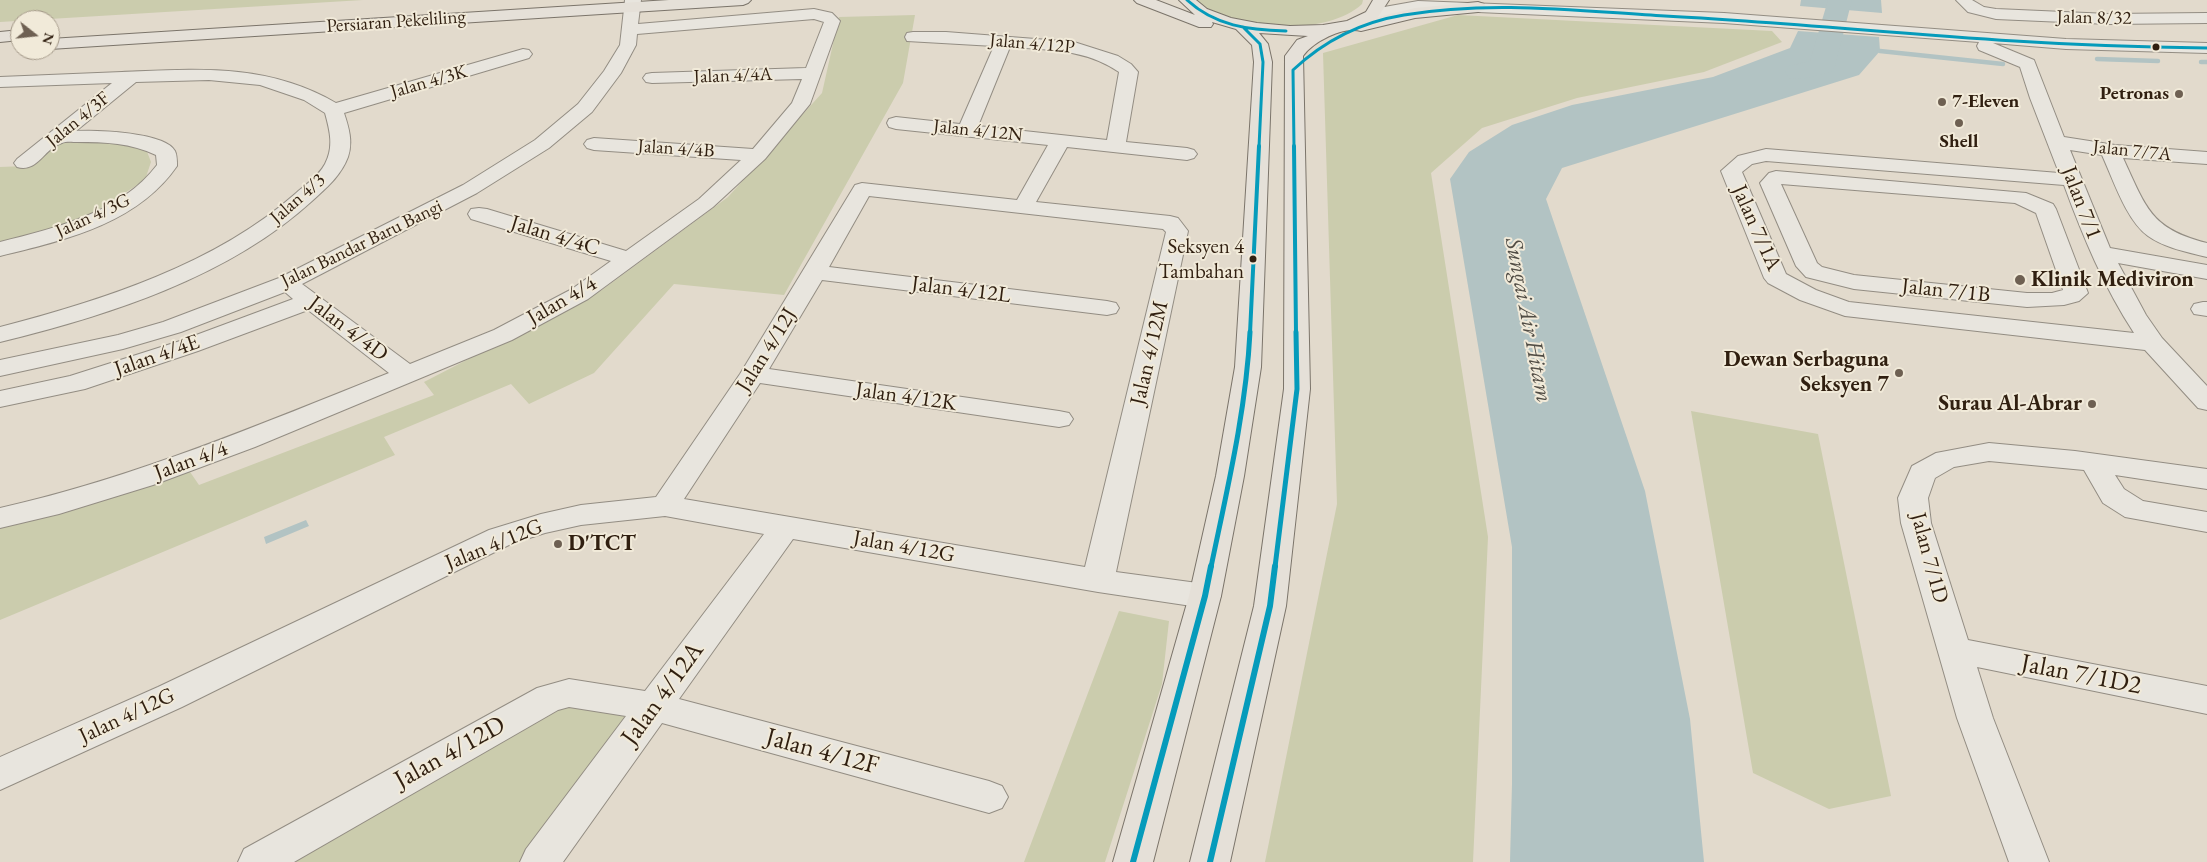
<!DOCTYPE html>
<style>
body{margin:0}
#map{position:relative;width:2207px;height:862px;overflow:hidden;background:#e2dacc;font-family:"EB Garamond",serif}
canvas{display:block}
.north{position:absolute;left:10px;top:10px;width:50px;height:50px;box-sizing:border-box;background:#f1ead9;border:1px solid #a49989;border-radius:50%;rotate:106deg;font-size:14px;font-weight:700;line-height:20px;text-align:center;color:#301f10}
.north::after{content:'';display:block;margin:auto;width:18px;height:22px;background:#6e6052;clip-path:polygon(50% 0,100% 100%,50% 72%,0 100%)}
</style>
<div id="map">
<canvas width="2207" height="862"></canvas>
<div class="north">N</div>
</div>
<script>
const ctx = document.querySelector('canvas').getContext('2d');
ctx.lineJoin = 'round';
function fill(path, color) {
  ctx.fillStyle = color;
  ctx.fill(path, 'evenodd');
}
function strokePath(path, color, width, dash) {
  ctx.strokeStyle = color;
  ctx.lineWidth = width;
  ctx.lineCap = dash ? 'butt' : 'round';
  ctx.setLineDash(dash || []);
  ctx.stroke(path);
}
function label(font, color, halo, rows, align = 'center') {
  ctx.font = font + ' "EB Garamond",serif';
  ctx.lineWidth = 4;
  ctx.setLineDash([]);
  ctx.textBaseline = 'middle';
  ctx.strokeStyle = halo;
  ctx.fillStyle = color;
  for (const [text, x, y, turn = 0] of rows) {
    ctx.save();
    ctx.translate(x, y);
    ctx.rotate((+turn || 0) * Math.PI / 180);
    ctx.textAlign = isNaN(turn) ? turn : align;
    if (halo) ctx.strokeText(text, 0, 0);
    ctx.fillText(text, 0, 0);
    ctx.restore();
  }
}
const green = new Path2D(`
 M0,0H363L0,22Z
 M1195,0H1363L1362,4C1329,35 1250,30 1210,12C1205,9 1200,4 1195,0Z
 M915,15L903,83L784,295L674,284L594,373L529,404L511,384L384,437L395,455L0,620V524L188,469L199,485L434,395L424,382L602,290L728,197L822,93L839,17Z
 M1458,15L1772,31L1782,42L1704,72L1577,98L1482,128L1431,173L1488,537L1473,862H1265L1337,504L1323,53Z
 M61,140L123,141L146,149L151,162L145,180L84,219L31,237L0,243V167L26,166Z
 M1691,411L1818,434L1891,796L1829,809L1753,773Z
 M1119,611L1169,621L1162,684L1105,862H1024Z
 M565,706L635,714L524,862H283Z`);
const water = new Path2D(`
 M1801,0H1881L1882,13L1800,6Z
 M1798,31L1879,37L1880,51L1859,75L1562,168L1546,199L1645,491L1690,719L1704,862H1510L1512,784V547L1450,179L1469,152L1512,125L1572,105L1713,77L1790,48Z
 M306,520L309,526L266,544L264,537Z`);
const stream = new Path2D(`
 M1880,51L2003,64
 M2097,59L2158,61
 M2201,62H2207`);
const river = new Path2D(`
 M1828,0H1852L1835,66L1831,72C1817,75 1804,81 1789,78L1785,72L1789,66L1810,61Z`);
const minor = new Path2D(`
 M625,0H641L638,24L814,9L832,13L840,21L810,104L765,159L713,207L588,299L512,340L255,447L153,485L59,514L0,528V508C134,478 261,424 389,373L308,310L198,351L85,389L0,407V391L70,376L180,341L293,299L285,292L181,332L123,349L0,376V360L118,335L163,322L279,278L463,185L535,140L578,104L604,71L620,45ZM814,19L824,22L806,68L652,73L646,74L643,78L646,82L652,83L802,79L792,103L753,149L594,138L587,140L584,144L587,148L594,150L741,160L699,199L626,251L487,209L479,208L471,209L468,214L471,219L611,261L572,289L494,330L410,364L302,284L477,193L549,148L592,112L621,73L636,45L637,34Z
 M1956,0H1972L1984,7L1996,9L2109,14L2207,13V23L2109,24L1996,19L1968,12Z
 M1418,1L1724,13L2066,39L2207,43V53L2066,49L1993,43L2034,60L2064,137L2115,145L2207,152V164L2123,158C2146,207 2150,229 2207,243V257C2187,252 2165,248 2148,236C2126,220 2113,179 2102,155L2070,150L2110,248L2207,265V279L2118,263L2146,315L2162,338L2207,386V410L2198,408L2145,350L1845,316L1800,300L1768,283L1764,278L1721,171L1738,156L1766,149L2059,173L2030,98L2020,67L1979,50L1977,46L1979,42L1724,23L1478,12L1418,11L1373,19L1367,17L1365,14L1367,11L1373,9ZM1766,161L2064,185C2083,237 2104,287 2134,333L1849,302L1816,290L1786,274L1742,172L1752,164Z
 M913,32H946L1074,42L1118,56L1131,64L1138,72L1126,142L1187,148L1194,150L1197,154L1194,158L1187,160L1067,147L1036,202L1170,216L1178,218L1188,231L1116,572L1205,584L1216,588L1221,596L1216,604L1205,608L1098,592L793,539L679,699L989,781L1002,786L1008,797L1002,808L989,813L662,723L563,862H520L526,849L626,716L569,707L558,710L294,862H238L244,849L537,688L569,679L645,691L764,534L665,516L581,525L545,533L511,544L182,707L0,790V757L158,687L489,530L541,514L581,505L656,497L740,374L855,185L862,183L1017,200L1048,145L896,129L889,127L887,123L889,119L896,117L960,124L994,46L907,41L905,37L907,33ZM1010,47C1048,50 1086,49 1119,72L1107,140L978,126ZM869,196L1163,229L1166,232L1085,567L684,499L760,383L1059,427L1069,425L1073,419L1069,413L1059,411L769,369L822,280L1107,315L1116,313L1119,308L1116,303L1107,301L829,267Z
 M523,49L529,50L532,54L529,58L344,113C349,128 353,142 348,157C341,176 326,188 312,201C229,277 107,316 0,342V327C101,301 216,264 295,194C305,185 319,176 325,164C334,147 330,131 325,113L304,100L260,85L209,80L136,82L76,131C95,130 165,132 175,151C177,155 177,161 177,166C137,224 65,240 0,256V242C55,228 121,213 157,165L156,155C131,143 105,142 77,142C73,142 66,141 62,143C44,148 38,173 17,167L14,163L17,159L112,83L0,87V77C41,75 81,74 122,72C198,69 267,63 336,103Z
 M1776,171L2026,193L2053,204L2056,209L2088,293L2079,301L2064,305L2027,307L1854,289L1806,277L1796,266L1760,183L1769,173ZM1781,184L2015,203L2036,213L2063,290L2052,293H2027L1854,275L1822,267L1817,263Z
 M2203,302H2207V316L2194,314L2191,309L2194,304Z
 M1989,443L2075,451L2207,469V489L2115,475L2124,489L2143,501L2207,512V532L2125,517L2103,503L2084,470L1989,461L1954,467L1935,478L1928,498L1931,523L1968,640L2207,686V714L1977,667L1993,718L2049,862H2009L1957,718L1901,523L1898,498L1912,466L1936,453Z`);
const major = new Path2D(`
 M669,0H751L748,3L743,5L50,49V39Z
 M1134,0H1156L1195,15L1179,0H1196L1207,9L1231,18L1257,23L1290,26L1323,25L1347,21L1366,12L1373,0H1389L1378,17L1415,8L1478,2L1484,4L1486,7L1484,10L1478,12L1415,18L1361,31C1343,26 1313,42 1303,56L1310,389L1286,606L1230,862H1190L1254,606L1284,389L1285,56L1297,40L1308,36L1259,33L1268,44L1272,62L1261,367L1244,476L1221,596L1153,862H1113L1189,596L1216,476L1235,367L1254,62L1252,45L1236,29L1212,22L1213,24L1211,27H1199L1137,3Z
 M20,30V40L0,42V32Z`);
const bus1Far3 = new Path2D(`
 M1187,0C1215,26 1249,30 1286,31
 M1243,27L1260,44L1263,62L1259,147
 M1294,147L1293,70C1325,40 1361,22 1404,15C1491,0 1579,11 1665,16C1782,22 1899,34 2015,41C2079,45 2143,47 2207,48`);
const bus1Far2 = new Path2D(`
 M1294,146L1296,333
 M1250,333L1259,146`);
const bus1Far1 = new Path2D(`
 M1211,567C1227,490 1246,411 1250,332
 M1275,567L1297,389L1296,332`);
const bus1 = new Path2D(`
 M1133,862L1205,596L1211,566
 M1210,862L1270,606L1275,566`);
const markers = [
 [2156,47,4.5,"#301f10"],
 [2179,94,5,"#6e6052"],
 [1942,102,5,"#6e6052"],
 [1959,123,5,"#6e6052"],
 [1253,259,4.5,"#301f10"],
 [2020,280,6,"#6e6052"],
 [1899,373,5,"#6e6052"],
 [2092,404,5,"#6e6052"],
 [558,544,5,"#6e6052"]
];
const farStreetnames = [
 ["Jalan 8/32",2094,18,1],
 ["Persiaran Pekeliling",396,22,-4],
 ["Jalan 4/12P",1032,44,5],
 ["Jalan 4/4A",733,76,-2],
 ["Jalan 4/3K",429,82,-16],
 ["Jalan 4/3F",78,120,-39],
 ["Jalan 4/12N",978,131,6],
 ["Jalan 4/4B",676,149,4],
 ["Jalan 7/7A",2132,151,6],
 ["Jalan 4/3",298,199,-41],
 ["Jalan 4/3G",93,216,-25],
 ["Jalan Bandar Baru Bangi",362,244,-26]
];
const farPoinames = [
 ["Petronas",2169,94],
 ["7-Eleven",1952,102,"left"],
 ["Shell",1959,142,"center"]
];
const busNames = [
 ["Seksyen 4",1244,247],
 ["Tambahan",1244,272]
];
const streetNames = [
 ["Jalan 7/1",2081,203,69],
 ["Jalan 7/1A",1756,228,66],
 ["Jalan 4/4C",555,236,17],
 ["Jalan 4/12L",961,290,7],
 ["Jalan 7/1B",1946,291,6],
 ["Jalan 4/4",562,301,-30],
 ["Jalan 4/4D",348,329,37],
 ["Jalan 4/12J",767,350,-58],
 ["Jalan 4/12M",1150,353,-77],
 ["Jalan 4/4E",157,356,-19],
 ["Jalan 4/12K",906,397,8],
 ["Jalan 4/4",191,461,-20],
 ["Jalan 4/12G",494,545,-22],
 ["Jalan 4/12G",904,547,10],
 ["Jalan 7/1D",1929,558,75],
 ["Jalan 4/12G",127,716,-25]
];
const poiNames = [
 ["Klinik Mediviron",2031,280],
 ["Dewan Serbaguna",1889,360,"right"],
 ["Seksyen 7",1889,385,"right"],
 ["Surau Al-Abrar",2082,404,"right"],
 ["D'TCT",568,544]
];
const waterNames = [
 ["Sungai Air Hitam",1528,320,79]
];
const nearStreetnames = [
 ["Jalan 7/1D2",2081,675,11],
 ["Jalan 4/12A",663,694,-54],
 ["Jalan 4/12F",822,752,15],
 ["Jalan 4/12D",450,753,-29]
];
fill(green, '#cbccad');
fill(water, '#b2c3c3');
strokePath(stream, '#b2c3c3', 4.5);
fill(river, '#b2c3c3');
strokePath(minor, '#938d83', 2);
strokePath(major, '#7b746a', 2);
fill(minor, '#e8e5de');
fill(major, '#e5e0d8');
strokePath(bus1Far3, '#059bbb', 3);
strokePath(bus1Far2, '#059bbb', 4);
strokePath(bus1Far1, '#059bbb', 5);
strokePath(bus1, '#059bbb', 6);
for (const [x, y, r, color] of markers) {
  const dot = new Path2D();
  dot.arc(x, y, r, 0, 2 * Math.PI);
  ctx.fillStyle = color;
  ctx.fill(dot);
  strokePath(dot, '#f1ead9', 2);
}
label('19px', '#301f10', '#f1ead9', farStreetnames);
label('bold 19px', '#301f10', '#f1ead9', farPoinames, 'right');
label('21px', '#301f10', '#f1ead9', busNames, 'right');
label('22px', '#301f10', '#f1ead9', streetNames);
label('bold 22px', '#301f10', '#f1ead9', poiNames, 'left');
label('italic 24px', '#514d45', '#f1ead9', waterNames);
label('26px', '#301f10', '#f1ead9', nearStreetnames);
</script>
